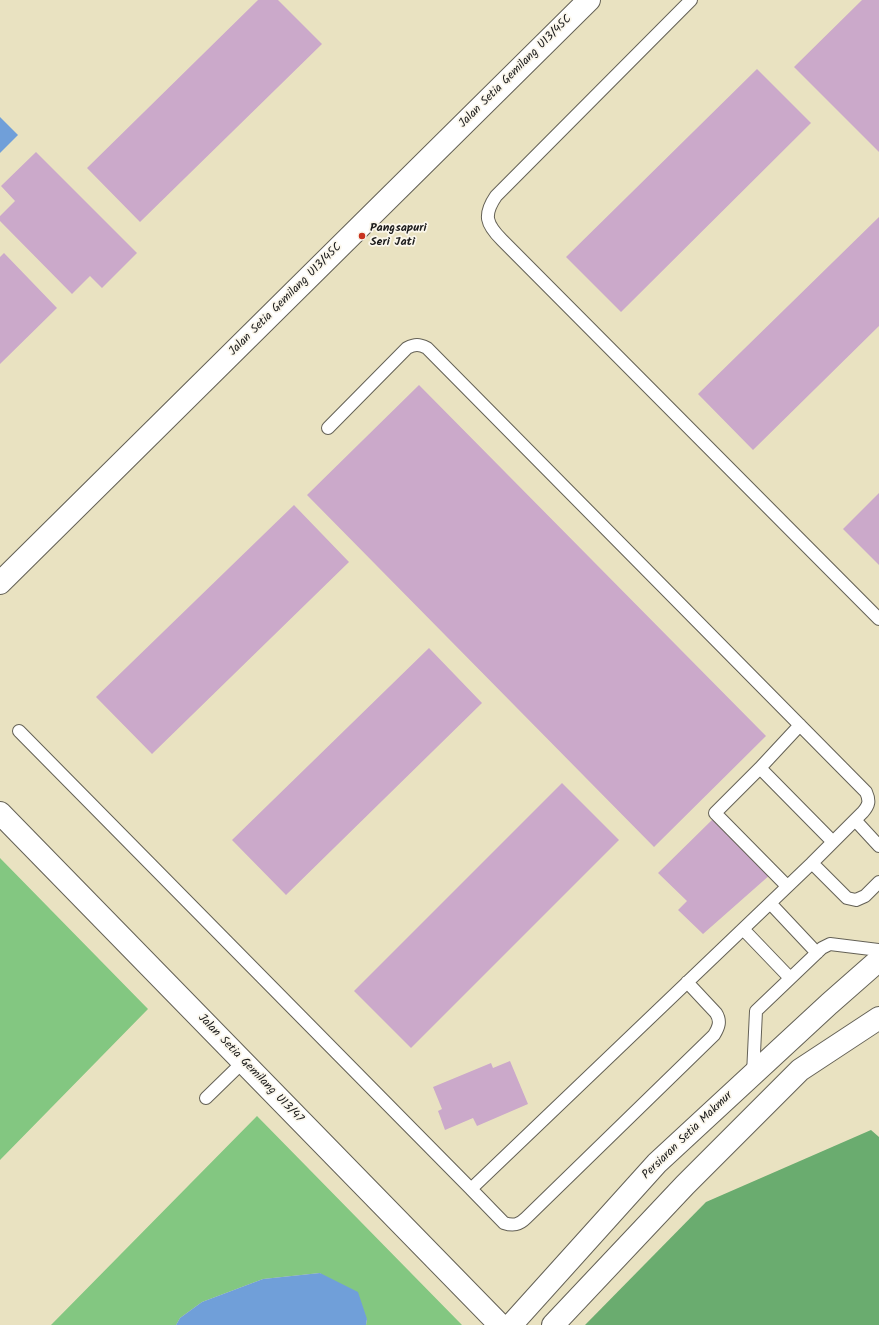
<!DOCTYPE html>
<style>
body{margin:0}
canvas{display:block;background:#e9e2c1}
</style>
<canvas width="879" height="1325"></canvas>
<script>
const ctx = document.querySelector('canvas').getContext('2d');
ctx.lineJoin = 'round';
function fill(path, color) {
  ctx.fillStyle = color;
  ctx.fill(path, 'evenodd');
}
function strokePath(path, color, width, dash) {
  ctx.strokeStyle = color;
  ctx.lineWidth = width;
  ctx.lineCap = dash ? 'butt' : 'round';
  ctx.setLineDash(dash || []);
  ctx.stroke(path);
}
function label(font, color, halo, rows, align = 'center') {
  ctx.font = font + ' Kalam,sans-serif';
  ctx.lineWidth = 3.5;
  ctx.setLineDash([]);
  ctx.textBaseline = 'middle';
  ctx.strokeStyle = halo;
  ctx.fillStyle = color;
  for (const [text, x, y, turn = 0] of rows) {
    ctx.save();
    ctx.translate(x, y);
    ctx.rotate((+turn || 0) * Math.PI / 180);
    ctx.textAlign = isNaN(turn) ? turn : align;
    if (halo) ctx.strokeText(text, 0, 0);
    ctx.fillText(text, 0, 0);
    ctx.restore();
  }
}
const green = new Path2D(`
 M0,858L148,1009L0,1160Z
 M257,1116L462,1325H366L367,1319L320,1273L263,1279L202,1302L180,1318L176,1325H51Z`);
const forest = new Path2D(`
 M871,1130L879,1137V1325H585L706,1202Z`);
const water = new Path2D(`
 M0,117L18,135L0,153Z
 M320,1273L358,1292L367,1319L366,1325H176L180,1318L202,1302L263,1279Z`);
const building = new Path2D(`
 M258,0H278L322,44L140,222L87,168Z
 M862,0H879V152L794,67Z
 M757,69L811,123L621,312L566,257Z
 M36,152L137,253L102,288L90,276L72,294L0,221V216L15,201L1,186Z
 M879,217V326L753,450L698,394Z
 M4,253L57,308L0,364V257Z
 M419,385L766,736L654,847L307,495Z
 M879,493V565L843,529Z
 M294,505L349,562L152,754L96,697Z
 M429,648L482,703L286,895L232,840Z
 M562,783L619,840L411,1048L354,991Z
 M715,817L771,874L703,934L678,910L687,901L658,873Z
 M510,1061L528,1104L477,1126L473,1118L445,1130L438,1111L442,1109L433,1087L491,1063L493,1068Z`);
const lane = new Path2D(`
 M691,0L496,196C483,215 486,224 502,240L879,619
 M800,725L760,768L833,842
 M19,731L471,1189L812,863L863,812C869,805 870,801 866,792L427,348C419,344 415,344 407,348L328,428
 M760,768L715,813L787,886
 M855,820L879,846
 M812,863L847,898L856,900L865,896L879,882
 M770,903L817,953
 M743,929L790,978
 M753,1074L756,1011L822,948L830,944L879,950
 M206,1098L243,1062
 M471,1189L504,1223C513,1226 519,1225 526,1218L714,1035C719,1027 721,1021 716,1013L687,982`);
const secondary = new Path2D(`
 M0,583L589,0
 M0,813L500,1325
 M511,1325L657,1163L829,1004L879,960
 M553,1325L685,1185L800,1070L879,1018`);
const markers = [
 [362,236,4,"#c8321e"]
];
const streetNames = [
 ["Jalan Setia Gemilang U13/45C",516,72,-45],
 ["Jalan Setia Gemilang U13/45C",286,300,-45],
 ["Jalan Setia Gemilang U13/47",250,1069,46],
 ["Persiaran Setia Makmur",688,1136,-44]
];
const poiNames = [
 ["Pangsapuri",370,229],
 ["Seri Jati",370,243]
];
fill(green, '#83c781');
fill(forest, '#6aac6f');
fill(water, '#709fd9');
fill(building, '#cba9ca');
strokePath(lane, '#646156', 14);
strokePath(secondary, '#646156', 24);
strokePath(lane, '#fff', 12);
strokePath(secondary, '#fff', 22);
for (const [x, y, r, color] of markers) {
  const dot = new Path2D();
  dot.arc(x, y, r, 0, 2 * Math.PI);
  ctx.fillStyle = color;
  ctx.fill(dot);
  strokePath(dot, '#fbf7ec', 1.5);
}
label('12px', '#1c1c1c', '#fbf7ec', streetNames);
label('bold 12px', '#1c1c1c', '#fbf7ec', poiNames, 'left');
</script>
